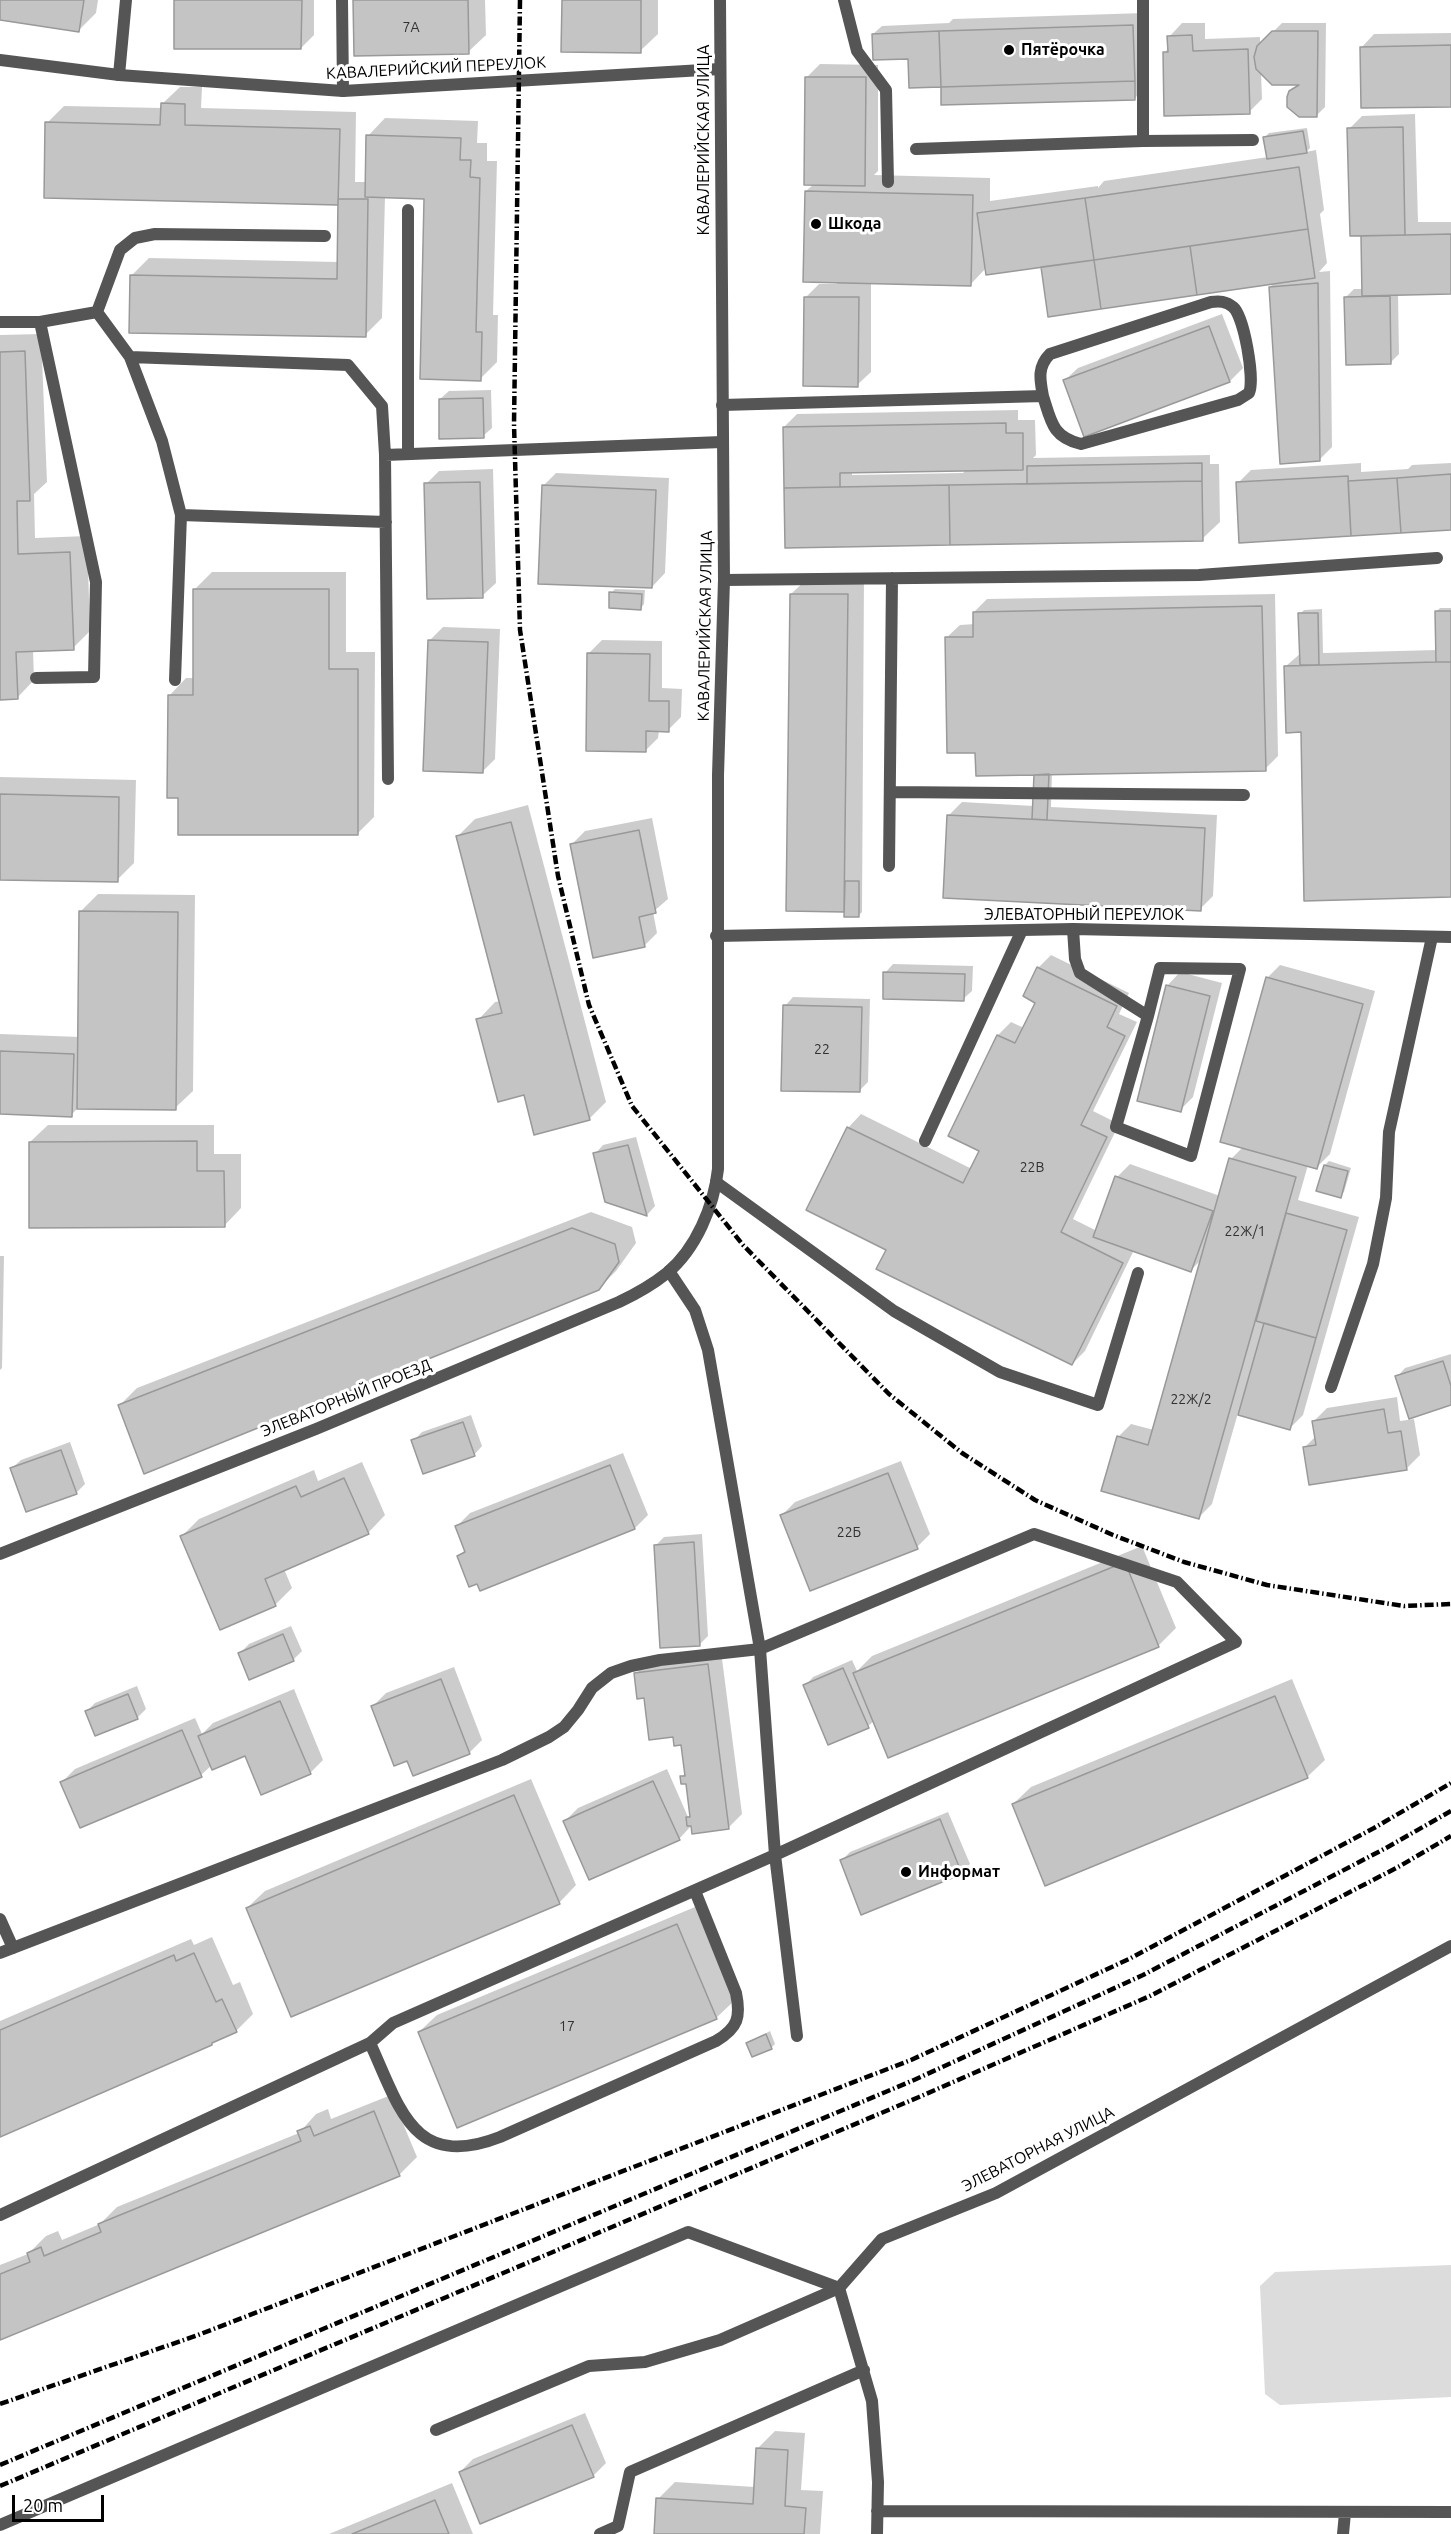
<!DOCTYPE html>
<meta charset="utf-8">
<style>
body{margin:0}
#map{position:relative;width:1451px;height:2534px;overflow:hidden;background:#fff;font-family:Ubuntu,sans-serif}
canvas{display:block}
.scale{position:absolute;left:12px;top:2495px;width:92px;height:27px;box-sizing:border-box;border:3px solid #000;border-top:0;padding-left:8px;font-size:18px;line-height:21px;white-space:nowrap;color:#000;-webkit-text-stroke:4px #fff;paint-order:stroke}
</style>
<div id="map">
<canvas width="1451" height="2534"></canvas>
<div class="scale">20 m</div>
</div>
<script>
const ctx = document.querySelector('canvas').getContext('2d');
ctx.lineJoin = 'round';
function fill(path, color) {
  ctx.fillStyle = color;
  ctx.fill(path, 'evenodd');
}
function strokePath(path, color, width, dash) {
  ctx.strokeStyle = color;
  ctx.lineWidth = width;
  ctx.lineCap = dash ? 'butt' : 'round';
  ctx.setLineDash(dash || []);
  ctx.stroke(path);
}
function label(font, color, halo, rows, align = 'center') {
  ctx.font = font + ' Ubuntu,sans-serif';
  ctx.lineWidth = 6;
  ctx.setLineDash([]);
  ctx.textBaseline = 'middle';
  ctx.strokeStyle = halo;
  ctx.fillStyle = color;
  for (const [text, x, y, turn = 0] of rows) {
    ctx.save();
    ctx.translate(x, y);
    ctx.rotate((+turn || 0) * Math.PI / 180);
    ctx.textAlign = isNaN(turn) ? turn : align;
    if (halo) ctx.strokeText(text, 0, 0);
    ctx.fillText(text, 0, 0);
    ctx.restore();
  }
}
const green = new Path2D(`
 M1451,2265V2397L1280,2405L1265,2394L1260,2286L1275,2272Z`);
const shadow = new Path2D(`
 M0,0H98L96,13L79,30L0,18Z
 M175,0H314V35L301,48Z
 M355,0H485L486,35L468,52Z
 M563,0H658V34L640,51Z
 M1145,13L1143,89L1135,98L942,86L910,57L873,34L882,26L949,23L953,19Z
 M1182,23H1205V39L1260,37V45L1282,23H1326L1325,107L1317,115L1291,92L1299,84L1261,72L1262,99L1249,112L1164,53L1170,47L1169,37Z
 M1451,33V105L1361,48L1374,34Z
 M820,64L878,65V171L874,175L990,178V201L1098,186V188L1104,181L1268,157L1265,137L1269,133L1307,128L1310,148L1306,152L1316,150L1324,210L1320,214L1327,263L1319,272L1330,271L1332,447L1319,460L1270,287L1275,282L1042,266L986,268L970,285L871,282V372L857,385L806,297L819,284H837L806,191L814,184L807,77Z
 M180,87H202L201,108L356,112L355,182H367L368,136L385,118L478,121L477,143H487V161H497L493,315H498L497,362L480,379L426,197L385,196L382,318L365,335L131,276L149,258L338,262L340,204L47,123L64,106L162,108V104Z
 M1415,114L1418,222H1451V293L1398,294L1399,354L1390,363L1346,297L1354,289H1364L1363,234L1349,129L1362,116Z
 M1222,314L1243,368L1230,381H1064L1078,368Z
 M41,334L47,482L34,494L35,538L87,536L90,631L73,648L33,650L34,680L17,698H0V335Z
 M491,390L492,428L483,436L440,399L449,391Z
 M1018,410V420H1035L1036,455L1033,458L1210,455V464H1219L1220,522L1202,539L786,546L784,427L797,414ZM967,469L963,473L852,475V471Z
 M1361,463V472L1408,469L1412,465L1451,463V529L1238,483L1251,470Z
 M493,469L496,583L482,596L426,484L439,471Z
 M556,473L669,478L665,573L652,587L543,486Z
 M212,572H346V652H375L374,817L357,834L180,797L169,696L186,678H194V590Z
 M809,577H864L862,912L858,916L846,910H788L791,594Z
 M615,589L645,590L644,604L641,608L611,593Z
 M1275,594L1278,756L1265,769L1052,773L1051,807L1217,815L1213,896L1200,909L949,815L962,802L1034,806L1036,773L977,751L946,638L960,625L975,624L974,612L987,599Z
 M1440,608H1451V896L1302,731L1286,666L1301,653L1300,614L1304,610L1322,609L1323,653L1437,650L1436,612Z
 M443,627L500,629L495,759L482,772L430,640Z
 M602,640L662,641V688L682,689L681,717L668,730H659L658,738L645,751L589,653Z
 M0,777L136,780L134,863L117,880L0,878Z
 M528,805L606,1102L589,1119L525,1094L478,1020L495,1002L501,1001L457,837L475,819Z
 M652,818L668,899L653,912L657,933L644,946L572,844L585,831Z
 M98,894L195,895L193,1091L175,1108L79,1107L71,1115L0,1112V1034L80,1037L81,911Z
 M1051,955L1129,993L1119,1014L1137,1022L1093,1111L1119,1124L1073,1219L1097,1231L1117,1177L1130,1164L1220,1196L1231,1159L1243,1147L1267,978L1280,965L1375,991L1330,1154L1317,1167L1308,1165L1298,1200L1359,1217L1303,1415L1290,1428L1238,1413L1212,1504L1199,1517L1118,1437L1131,1424L1154,1430L1203,1258L1191,1270L1134,1250L1085,1351L1072,1364L888,1249L848,1128L861,1114L972,1169L981,1150L950,1135L998,1035L1011,1022L1024,1028L1037,1002L1025,996L1038,968Z
 M893,964L973,966L972,991L963,999L885,973Z
 M1180,972L1222,983L1193,1097L1180,1110L1167,986Z
 M793,997L870,999L868,1082L860,1090L785,1006Z
 M48,1125H214V1154H241V1208L224,1226L30,1142Z
 M636,1137L655,1206L647,1215L607,1201L595,1154L603,1145Z
 M1329,1161L1351,1168L1344,1192L1340,1196L1325,1165Z
 M591,1212L632,1227L636,1243L616,1271L598,1289L120,1405L137,1388Z
 M0,1256H4L2,1368L0,1370Z
 M1451,1354V1404L1397,1377L1405,1368Z
 M1397,1397L1400,1421L1414,1419L1420,1455L1407,1468L1305,1447L1316,1436L1314,1421L1327,1408Z
 M471,1415L482,1446L474,1455L413,1441L422,1432Z
 M70,1442L85,1484L76,1493L12,1468L21,1460Z
 M623,1453L648,1515L635,1528L481,1589L459,1556L466,1549L457,1526L470,1513Z
 M901,1461L930,1534L917,1547L782,1515L795,1502Z
 M362,1462L385,1515L368,1533L284,1569L292,1588L275,1605L181,1537L199,1519L314,1470L318,1481Z
 M702,1534L708,1636L700,1644L655,1546L664,1537Z
 M1142,1546L1176,1628L1158,1646L874,1721L868,1726L805,1686L813,1677L852,1660L857,1671L872,1656Z
 M291,1626L302,1651L293,1660L240,1653L249,1644Z
 M721,1651L742,1814L729,1827L692,1825L679,1839L565,1821L578,1808L667,1769L688,1817L691,1814L687,1782L681,1777L686,1773L682,1744L645,1697L635,1674L649,1661Z
 M454,1667L482,1740L469,1753L408,1759L373,1706L386,1693Z
 M1292,1679L1325,1760L1307,1777L1013,1804L1031,1787Z
 M137,1686L146,1709L138,1717L96,1734L86,1712L95,1703Z
 M294,1689L323,1760L310,1773L246,1754L212,1765L201,1775L62,1782L75,1769L195,1718L202,1734L213,1723Z
 M531,1779L576,1885L559,1903L247,1908L265,1891Z
 M948,1812L970,1864L961,1873L841,1861L850,1852Z
 M695,1907L734,2001L716,2018L419,2032L437,2015Z
 M212,1937L233,1985L240,1982L253,2014L236,2031L216,2040L212,2044L0,2136V2021L191,1939L194,1945Z
 M770,2031L775,2044L771,2048L748,2043Z
 M391,2095L417,2157L400,2174L0,2338V2265L28,2254L46,2236L58,2231L62,2240L100,2224L117,2207L299,2133L316,2114L328,2109L331,2119Z
 M585,2413L606,2463L593,2476L460,2472L473,2459Z
 M775,2431L805,2433L801,2490L823,2491L820,2534H656L658,2499L675,2482L755,2487L758,2448Z
 M452,2483L473,2534H329Z`);
const building = new Path2D(`
 M0,0H84L79,32L0,20Z
 M174,0H302L301,49H174Z
 M353,0H468L469,54L354,56Z
 M562,0H641V53L561,52Z
 M1133,25L1135,81L941,87L939,31Z
 M939,31L941,87L909,88L908,59L873,60L872,34Z
 M1272,31H1318L1317,117H1299L1287,107V97L1289,91L1299,85H1272L1256,69L1254,57L1257,46Z
 M1192,35L1193,51L1248,49L1250,114L1164,116L1163,52H1168L1167,36Z
 M1451,45V107L1361,108L1360,47Z
 M805,77H866L865,186L804,185Z
 M1135,81V100L941,105V87Z
 M161,103L185,104V125L340,129L338,205L44,198L45,122L160,125Z
 M1403,127L1405,235L1350,236L1347,128Z
 M1303,131L1307,153L1267,159L1263,137Z
 M366,135L461,138L460,160H471L470,177L480,178L476,332H482L481,381L420,379L424,199L365,197Z
 M1299,167L1308,229L1094,260L1085,198Z
 M805,191L973,195L971,286L803,282Z
 M1085,198L1094,260L986,275L977,213Z
 M338,199H368L366,337L129,333L130,275L337,279Z
 M1308,229L1315,278L1197,295L1190,246Z
 M1451,234V294L1362,296L1361,236Z
 M1190,246L1197,295L1101,309L1094,260Z
 M1094,260L1101,309L1048,317L1041,267Z
 M1318,283L1320,461L1280,464L1269,287Z
 M1390,296L1391,364L1346,365L1344,297Z
 M804,297H859L858,387L803,386Z
 M1209,326L1230,382L1084,437L1063,380Z
 M25,351L30,501H17L18,554L70,552L74,650L16,652L18,699L0,700V352Z
 M483,398L484,438L439,439V399Z
 M1006,423V433H1023V470L840,473V487L784,488L783,427Z
 M1202,463V481L1027,484V466Z
 M1451,474V530L1401,533L1397,478Z
 M1348,476L1351,536L1239,543L1236,482Z
 M1397,478L1401,533L1351,536L1348,481Z
 M1202,481L1203,541L950,545L949,485Z
 M480,482L483,598L427,599L424,483Z
 M542,485L656,490L652,588L538,584Z
 M949,485L950,545L785,548L784,488Z
 M193,589H329V669H358V835H178V798H167L168,695H193Z
 M609,592L642,594L641,610L609,608Z
 M790,594H848L844,912L786,911Z
 M1262,606L1266,771L976,776L975,753H947L945,637H973V612Z
 M1435,611H1451V662H1436Z
 M1298,613H1318L1319,665H1300Z
 M428,640L488,642L483,773L423,771Z
 M587,653L650,654L649,701H669V732L646,731V752L586,751Z
 M1436,662H1451V897L1304,901L1301,732L1286,733L1284,666Z
 M1049,774L1047,820L1032,819L1034,775Z
 M0,794L119,797L118,882L0,880Z
 M947,815L1205,828L1201,911L943,898Z
 M511,822L590,1120L534,1135L524,1095L498,1102L476,1019L502,1013L456,836Z
 M639,830L656,913L639,917L645,947L593,958L570,844Z
 M845,881H859V917H844Z
 M79,911L178,912L176,1110L77,1109Z
 M1037,967L1117,1006L1107,1027L1125,1036L1081,1125L1107,1137L1061,1232L1123,1263L1072,1365L876,1269L886,1250L806,1210L847,1127L963,1183L979,1151L948,1136L997,1035L1015,1043L1035,1003L1023,996Z
 M883,972L965,974L964,1001L883,999Z
 M1266,977L1363,1004L1317,1169L1220,1142Z
 M1166,985L1210,996L1181,1112L1137,1101Z
 M783,1005L862,1007L860,1092L781,1091Z
 M0,1051L74,1054L72,1117L0,1114Z
 M197,1141V1171H224L225,1227L29,1228V1142Z
 M628,1145L647,1216L605,1202L593,1153Z
 M1229,1158L1296,1177L1199,1519L1101,1491L1117,1436L1148,1445Z
 M1324,1165L1348,1171L1341,1198L1316,1191Z
 M1115,1176L1213,1211L1191,1272L1093,1237Z
 M1286,1213L1347,1230L1316,1338L1256,1321Z
 M572,1228L615,1244L619,1262L599,1290L144,1474L118,1405Z
 M1264,1323L1316,1338L1290,1430L1238,1415Z
 M1443,1361L1451,1386V1405L1409,1419L1395,1376Z
 M1384,1409L1388,1433L1401,1431L1407,1470L1309,1485L1303,1447L1316,1445L1312,1421Z
 M463,1422L475,1456L423,1474L411,1440Z
 M61,1450L77,1494L26,1512L10,1468Z
 M610,1465L635,1529L480,1591L477,1584L469,1587L457,1556L465,1552L455,1526Z
 M888,1473L918,1549L810,1591L780,1515Z
 M344,1478L369,1534L265,1579L276,1606L220,1630L180,1536L296,1486L301,1497Z
 M694,1542L700,1646L660,1648L654,1545Z
 M1125,1562L1159,1647L888,1758L853,1673Z
 M283,1634L294,1661L249,1680L238,1653Z
 M708,1664L729,1829L692,1834L691,1826H687L686,1817H690L686,1784H681L680,1776H685L681,1745L674,1746L673,1737L649,1740L644,1698L637,1699L634,1673Z
 M843,1668L869,1728L828,1745L803,1685Z
 M441,1679L470,1754L413,1776L407,1761L394,1766L371,1706Z
 M128,1694L138,1719L95,1736L85,1711Z
 M1275,1696L1308,1778L1045,1886L1012,1804Z
 M280,1701L311,1774L261,1795L245,1756L212,1770L198,1736Z
 M182,1730L202,1777L80,1828L60,1782Z
 M653,1781L680,1840L589,1880L563,1821Z
 M514,1795L560,1904L291,2017L246,1908Z
 M940,1819L962,1874L861,1915L840,1860Z
 M677,1924L717,2019L457,2128L418,2032Z
 M194,1953L216,2002L222,1999L237,2032L212,2043V2045L0,2137V2030L174,1955L176,1961Z
 M766,2034L772,2049L752,2057L746,2043Z
 M374,2111L400,2176L0,2340V2274L30,2262L27,2253L41,2247L44,2256L101,2232L98,2224L301,2141L297,2131L310,2126L314,2136Z
 M572,2425L594,2477L480,2524L459,2472Z
 M756,2448L788,2450L785,2506L806,2508L804,2534H654L656,2498L753,2504Z
 M435,2500L449,2534H352Z`);
const service = new Path2D(`
 M342,0L343,91
 M844,0L857,51L886,90L888,182
 M1143,0V141
 M0,60L119,75L126,0
 M916,149L1143,141L1253,140
 M97,312L130,357L162,441L181,515L175,680
 M97,312L120,250L135,238L155,234L325,236
 M0,322H40L97,312
 M130,357L348,365L382,406L385,455L388,779
 M722,405L1043,396C1040,380 1037,367 1050,354L1211,302C1219,301 1226,301 1233,307C1244,316 1255,379 1249,393L1238,400L1081,444C1052,437 1051,421 1043,396
 M408,454V210
 M385,455L722,442
 M181,515L386,522
 M724,580L1199,575L1437,558
 M36,678L94,677L96,582L40,322
 M890,792L1244,795
 M889,866L892,578
 M1073,929L1075,959L1080,973L1148,1016L1116,1127L1191,1156L1240,969L1160,968L1148,1016
 M925,1141L1022,930
 M716,1182L894,1311L1000,1372L1098,1405L1138,1273
 M669,1271L695,1310L708,1350L760,1649L775,1855L797,2036
 M1331,1387L1373,1264L1386,1198L1389,1132L1432,937
 M0,1919L13,1948
 M0,1953L502,1760L549,1737L564,1727L578,1710L592,1688L611,1673L631,1666L660,1660L760,1649L1034,1534L1177,1582L1236,1642L775,1855L393,2023L370,2043L0,2215
 M370,2043C400,2108 413,2171 500,2137L716,2041C738,2028 741,2017 736,1993L695,1891
 M877,2511L1451,2512
 M0,2525L688,2232L839,2288L872,2401L878,2482L877,2534
 M600,2534L618,2526L630,2472L864,2370
 M1343,2534L1345,2513`);
const minor = new Path2D(`
 M119,75L343,91L720,69
 M716,936L1073,929L1451,937
 M436,2430L589,2366L645,2362L720,2340L839,2288L882,2239L996,2193L1451,1946`);
const tertiary = new Path2D(`
 M0,1554L316,1429L619,1302C636,1294 652,1285 667,1273C696,1249 714,1206 718,1169V775L724,580L720,0`);
const rail = new Path2D(`
 M520,0L514,424L520,630L558,876L589,1005L632,1106L743,1245L889,1394L962,1453L1035,1500L1113,1535L1184,1562L1267,1585L1404,1606L1451,1604
 M0,2404L198,2335L911,2060L1129,1959L1374,1828L1451,1783
 M0,2465L914,2080L1143,1975L1386,1848L1451,1811
 M0,2486L919,2097L1150,1996L1400,1866L1451,1836`);
const markers = [
 [1009,50,6,"#000"],
 [816,224,6,"#000"],
 [906,1872,6,"#000"]
];
const numberNames = [
 ["7А",411,27],
 ["22",822,1049],
 ["22В",1032,1167],
 ["22Ж/1",1245,1231],
 ["22Ж/2",1191,1399],
 ["22Б",849,1532],
 ["17",567,2026]
];
const poiNames = [
 ["Пятёрочка",1021,50],
 ["Шкода",828,224],
 ["Информат",918,1872]
];
const streetNames = [
 ["КАВАЛЕРИЙСКИЙ ПЕРЕУЛОК",436,68,-3],
 ["КАВАЛЕРИЙСКАЯ УЛИЦА",704,140,-90],
 ["КАВАЛЕРИЙСКАЯ УЛИЦА",705,626,-89],
 ["ЭЛЕВАТОРНЫЙ ПЕРЕУЛОК",1084,915],
 ["ЭЛЕВАТОРНЫЙ ПРОЕЗД",346,1398,-22],
 ["ЭЛЕВАТОРНАЯ УЛИЦА",1038,2149,-27]
];
fill(green, '#dcdcdc');
fill(shadow, '#0003');
fill(building, '#c4c4c4');
strokePath(building, '#999', 1.5);
strokePath(service, '#555', 12);
strokePath(minor, '#555', 12);
strokePath(tertiary, '#555', 12);
strokePath(rail, '#000', 4.5, [9, 3, 1.5, 3]);
for (const [x, y, r, color] of markers) {
  const dot = new Path2D();
  dot.arc(x, y, r, 0, 2 * Math.PI);
  ctx.fillStyle = color;
  ctx.fill(dot);
  strokePath(dot, '#fff', 2);
}
label('14px', '#313131', null, numberNames);
label('bold 16px', '#000', '#fff', poiNames, 'left');
label('16px', '#000', '#fff', streetNames);
</script>
